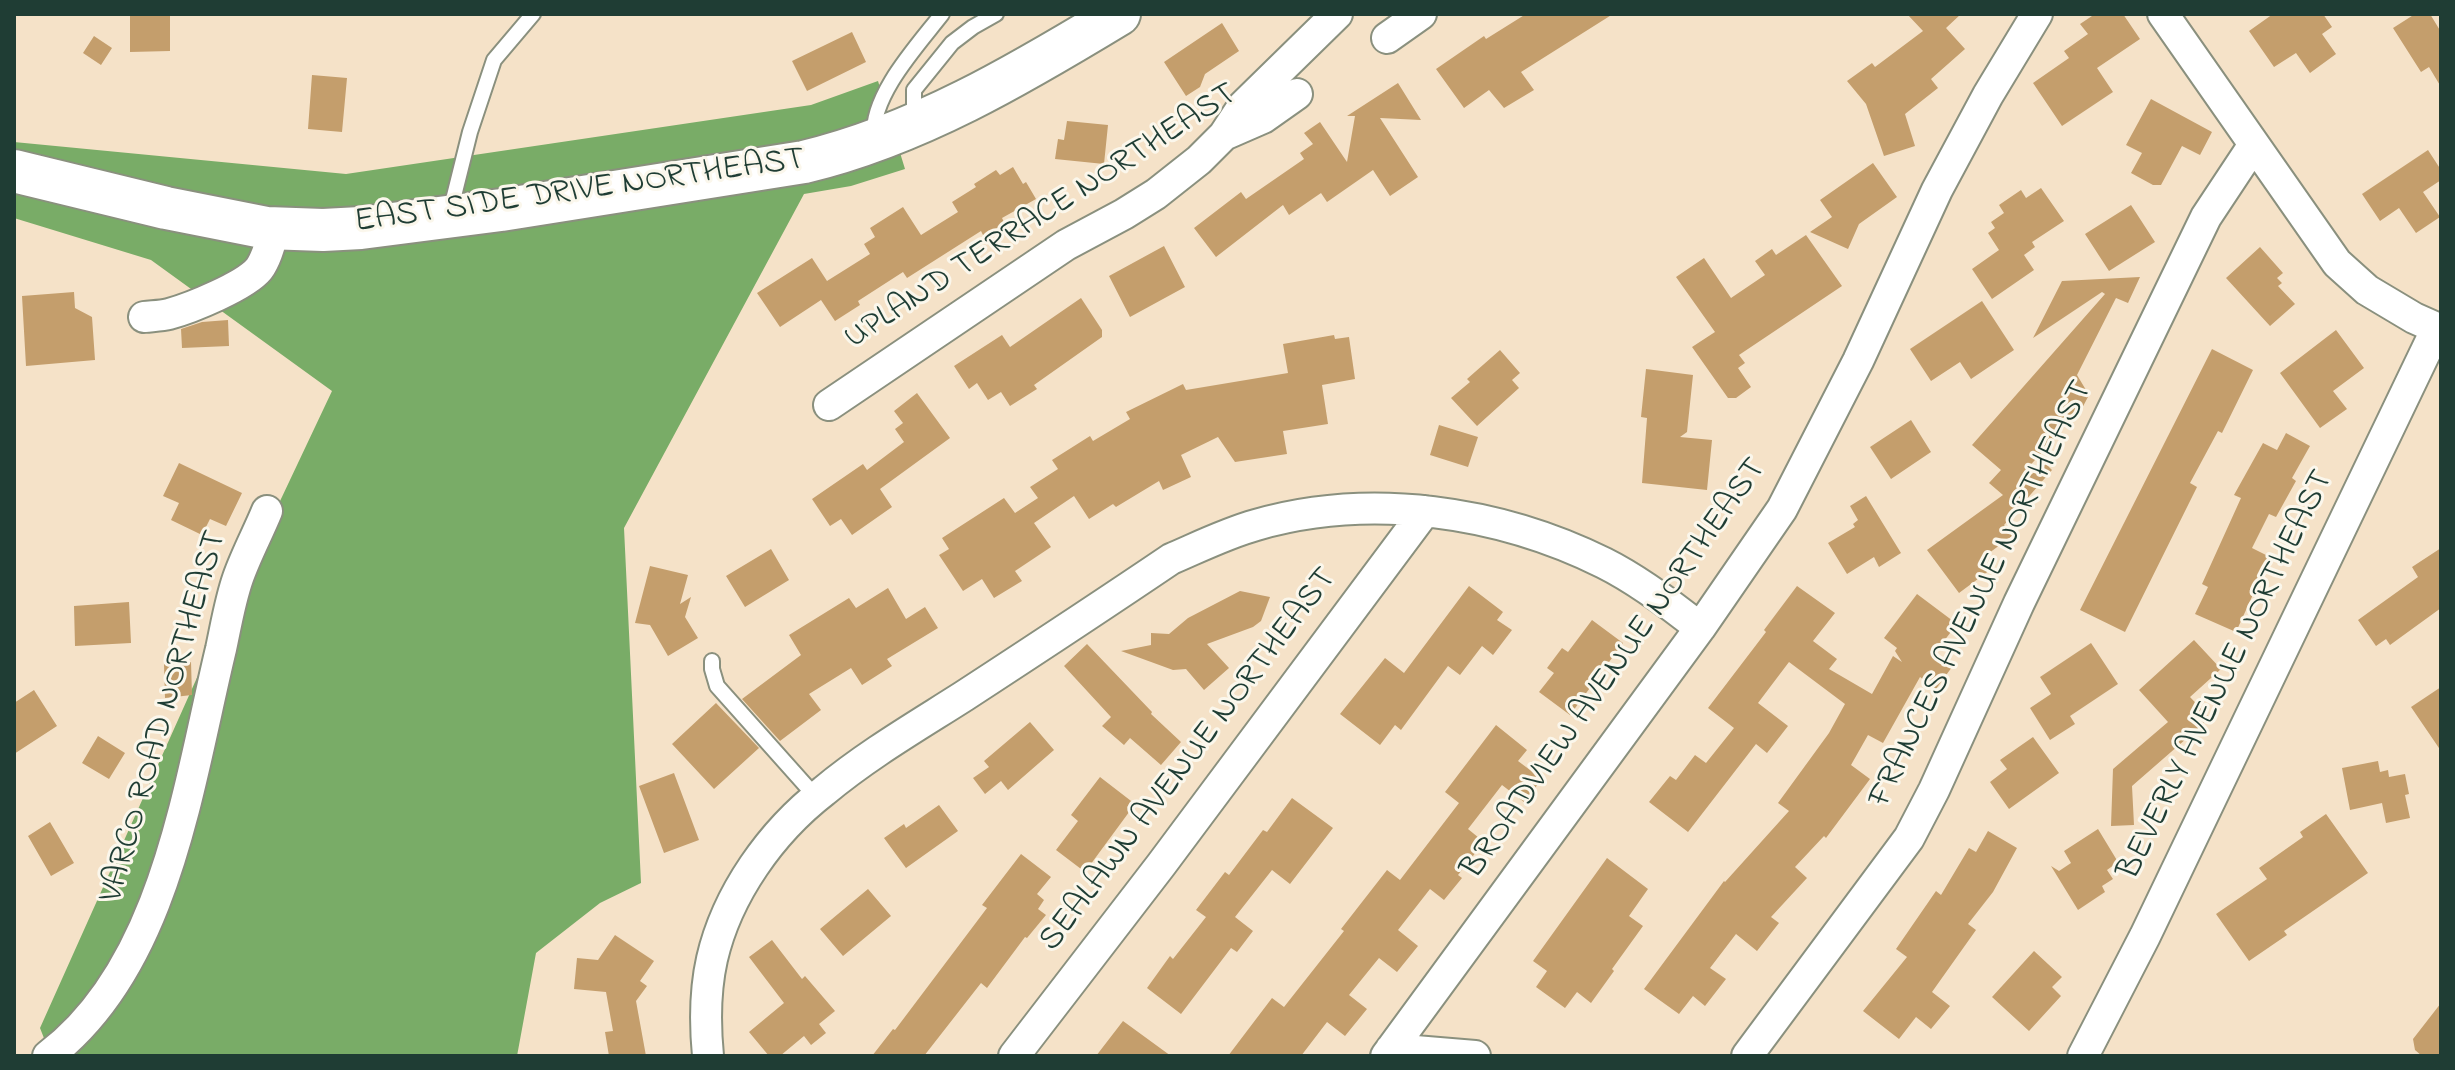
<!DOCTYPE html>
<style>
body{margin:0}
#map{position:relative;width:2455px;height:1070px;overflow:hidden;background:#f5e2c8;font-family:"Indie Flower",sans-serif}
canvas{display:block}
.frame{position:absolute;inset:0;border:16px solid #1f3d34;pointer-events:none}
</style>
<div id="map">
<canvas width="2455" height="1070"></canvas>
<div class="frame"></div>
</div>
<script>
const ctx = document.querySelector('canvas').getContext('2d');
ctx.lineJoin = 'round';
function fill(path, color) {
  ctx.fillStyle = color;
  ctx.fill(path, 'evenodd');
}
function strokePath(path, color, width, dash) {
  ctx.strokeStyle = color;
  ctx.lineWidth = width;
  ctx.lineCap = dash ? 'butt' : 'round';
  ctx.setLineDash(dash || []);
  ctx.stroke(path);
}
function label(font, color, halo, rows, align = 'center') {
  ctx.font = font + ' "Indie Flower",sans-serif';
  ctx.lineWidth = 6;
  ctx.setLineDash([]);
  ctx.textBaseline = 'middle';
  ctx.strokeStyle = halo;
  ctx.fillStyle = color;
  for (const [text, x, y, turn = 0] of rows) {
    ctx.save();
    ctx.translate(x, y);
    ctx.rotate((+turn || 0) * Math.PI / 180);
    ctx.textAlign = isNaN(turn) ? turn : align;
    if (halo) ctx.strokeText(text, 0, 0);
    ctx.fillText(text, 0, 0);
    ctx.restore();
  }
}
const forest = new Path2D(`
 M878,81L905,169L851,186L804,194L624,528L641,883L600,903L536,953L517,1056H51L40,1028L204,662L332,391L151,260L14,218V142L346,174L811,105Z`);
const building = new Path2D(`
 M130,14H170V51L130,52Z
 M1526,14H1613L1521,72L1534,90L1504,108L1489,90L1464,108L1436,69L1484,36L1486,39Z
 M1907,14H1961L1946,28L1965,49L1931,79L1938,88L1905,114L1915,146L1884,156L1866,104L1847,81L1872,63L1875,67L1923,31Z
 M2095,14H2123L2140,39L2097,68L2113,92L2062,126L2033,83L2069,58L2064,51L2088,34L2080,24Z
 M2273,14H2323L2332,27L2322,34L2336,54L2310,73L2296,53L2274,67L2249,31Z
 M2415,14H2430L2441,32V87L2429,67L2421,72L2393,28Z
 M1222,23L1239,51L1205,74L1200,87L1186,96L1164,62Z
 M852,32L866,62L807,91L792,61Z
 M94,36L112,48L101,65L83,53Z
 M312,75L347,78L342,132L308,129Z
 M1398,83L1421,120L1380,118L1418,177L1390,196L1373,170L1327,202L1321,193L1289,215L1283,205L1216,257L1194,228L1241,192L1246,199L1304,159L1300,153L1313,144L1304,133L1320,122L1347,162L1355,116H1347Z
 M2151,99L2212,132L2200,155L2182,146L2161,185H2153L2131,173L2142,153L2126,145Z
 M1067,121L1108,125L1104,164L1055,159L1058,139L1064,140Z
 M2428,150L2441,170V180L2423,192L2440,217L2416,233L2399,208L2380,221L2362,194Z
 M1873,163L1897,197L1859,224L1848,249L1810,232L1832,217L1820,200Z
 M1013,167L1023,184L1026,182L1036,199L1002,218L1005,224L984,237L981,231L907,278L903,272L858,301L860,305L835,321L821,300L780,327L757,293L812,258L827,281L870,254L864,244L875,237L870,228L903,207L921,235L958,212L952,202L976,187L974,184L996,170L1000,175Z
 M2041,188L2064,221L2032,242L2035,247L2024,255L2034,270L1992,299L1972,269L1999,250L1988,233L1995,228L1991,222L2004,213L1999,205L2021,190L2026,198Z
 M2131,205L2155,242L2109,271L2085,234Z
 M1806,235L1842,286L1739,355L1745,363L1738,368L1751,387L1736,398H1728L1692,347L1715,332L1676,277L1704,258L1731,298L1765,275L1755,261L1772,249L1776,255Z
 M1164,246L1185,287L1130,317L1109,276Z
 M2260,247L2283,273L2277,278L2282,283L2278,286L2295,304L2270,326L2226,278Z
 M2140,277L2128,303L2116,298L2077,375L2089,395L2079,414L2075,415L2026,470L2032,474L2046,464L2052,470L2004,525L2012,536L1981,559L1990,570L1959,593L1927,550L2003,495L1989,483L2001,470L1972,445L2105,294L2102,292L2033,338L2062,281Z
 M74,292L75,308L92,317L95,360L26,366L22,296Z
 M1081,298L1102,330V337L1034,385L1037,389L1010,406L1001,392L988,400L977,383L969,389L954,366L1002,335L1010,347Z
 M1982,301L2014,350L1971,379L1960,362L1931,381L1910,349Z
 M228,320L229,346L182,348L181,329L202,322Z
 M2336,330L2364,368L2333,391L2347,409L2320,428L2280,373Z
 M1334,335L1335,339L1349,337L1355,379L1322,385L1328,424L1283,431L1287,454L1235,462L1218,437L1181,455L1191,477L1163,490L1159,481L1116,507L1113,504L1089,519L1074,496L1034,523L1051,547L1015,571L1022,581L994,598L982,579L963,591L939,555L949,549L942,538L1004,498L1015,513L1038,498L1030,487L1058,469L1052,460L1090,436L1093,441L1130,419L1126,412L1183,384L1186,390L1288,373L1283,344Z
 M2212,349L2253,370L2222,433L2218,431L2190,483L2197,487L2125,632L2080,610Z
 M1500,350L1520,373L1512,380L1519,388L1477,426L1451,398L1470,382L1467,379Z
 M1646,369L1693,375L1687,432L1680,437L1712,440L1707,490L1642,483L1647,418L1641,417Z
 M917,393L950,438L880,489L892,507L852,535L841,519L830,526L812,499L863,464L867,470L904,442L895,429L903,423L894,411Z
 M1911,420L1931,452L1891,479L1870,447Z
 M1439,425L1478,437L1468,467L1430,455Z
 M2286,433L2310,446L2292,478L2296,481L2276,517L2269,514L2252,548L2270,557L2236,632L2195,614L2208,587L2202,584L2241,498L2234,495L2263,443L2277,450Z
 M179,463L242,493L226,526L210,519L202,535L171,520L179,503L163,496Z
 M1866,496L1901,553L1879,567L1874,557L1847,574L1828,543L1855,527L1853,524L1858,520L1850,506Z
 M2441,548V608L2390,645L2386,639L2376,646L2358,620L2418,577L2412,567Z
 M771,549L789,580L745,607L726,576Z
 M650,566L688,575L680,604L691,597L685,617L698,638L668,656L650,625L635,623Z
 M1469,586L1503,612L1497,620L1512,630L1493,655L1482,646L1460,675L1448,666L1401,730L1395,725L1380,745L1340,714L1385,658L1404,673Z
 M1797,586L1835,613L1813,641L1837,659L1829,669L1872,694L1893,656L1902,662L1895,651L1897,648L1884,638L1917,594L1957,624L1934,654L1952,667L1936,689L1920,677L1883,743L1868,735L1851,765L1870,779L1826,838L1824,836L1795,867L1807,878L1771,917L1779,923L1757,951L1736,934L1710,968L1726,979L1705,1006L1693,996L1679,1014L1644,989L1724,881L1725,882L1789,811L1778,803L1829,733L1845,704L1789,662L1758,703L1788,726L1767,753L1756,744L1688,832L1649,802L1670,776L1676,780L1695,755L1706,763L1734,728L1708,708L1766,632L1764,630Z
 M888,588L906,619L925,607L938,628L887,659L892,666L862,685L851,668L809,694L821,710L780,741L742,699L801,655L789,635L849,598L856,608Z
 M1240,591L1270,597L1261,621L1253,627L1207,644L1229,668L1204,690L1186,669L1173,670L1121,651L1151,645V633L1169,634L1188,618Z
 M129,602L131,643L75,646L74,606Z
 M1592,620L1623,643L1570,715L1539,692L1554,673L1547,668L1562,648L1568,652Z
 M2194,640L2221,669L2190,697L2210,718L2132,786L2134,825L2111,826L2113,769L2168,722L2139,690Z
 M2091,643L2118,684L2070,716L2075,724L2050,740L2030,708L2051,694L2040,677Z
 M1087,644L1152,712L1151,714L1181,742L1161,765L1130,738L1124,745L1102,726L1111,717L1064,666Z
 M191,662L192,695L165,698L164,664Z
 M2441,687V751L2411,707Z
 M34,690L57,726L14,754V703Z
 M716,703L759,748L714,789L672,744Z
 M1030,722L1054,750L1008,790L1001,781L985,794L973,778L989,767L984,761Z
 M1496,725L1527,750L1518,761L1542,779L1524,802L1502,785L1468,829L1484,842L1458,875L1462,878L1444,900L1430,889L1398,930L1418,946L1397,972L1379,958L1349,995L1367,1009L1345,1036L1327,1022L1301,1056H1228L1272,998L1284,1007L1344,931L1341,929L1387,870L1400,880L1459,803L1445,792Z
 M98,736L125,753L109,779L82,763Z
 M2033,737L2059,773L2009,809L1990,782L2007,769L2000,760Z
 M2378,761L2380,772L2388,770L2389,777L2405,774L2409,794L2405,795L2410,818L2386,823L2382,803L2350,810L2342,768Z
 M674,773L699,840L664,853L639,786Z
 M1100,777L1135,804L1085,872L1056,850L1078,821L1071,815Z
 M1292,798L1333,828L1290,884L1272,870L1235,917L1253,931L1237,952L1231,948L1181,1014L1147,988L1170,956L1173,959L1206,917L1196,910L1225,872L1229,875L1263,830L1267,832Z
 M939,805L958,831L906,868L884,838L904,824L906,828Z
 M2326,814L2368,873L2284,931L2287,935L2249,961L2216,914L2267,879L2259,868L2303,837L2300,832Z
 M50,822L74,863L51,876L28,836Z
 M2098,829L2118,862L2107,870L2113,879L2102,886L2105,892L2078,910L2051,866L2059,871L2071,863L2064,851Z
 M1988,831L2017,848L1993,892L1968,924L1976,930L1932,992L1950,1006L1931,1029L1916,1017L1899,1039L1863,1011L1907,957L1896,949L1936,891L1941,895L1969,848L1976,852Z
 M1021,854L1051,877L1037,894L1044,900L1038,909L1046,915L1027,938L1025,937L987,988L981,983L924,1056H872L893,1029L895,1030L987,908L982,905Z
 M1607,858L1648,889L1629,916L1643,926L1612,969L1614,971L1591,1003L1577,992L1565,1008L1536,987L1547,971L1533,961Z
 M868,889L891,916L843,956L820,929Z
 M615,935L654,961L640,981L647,986L636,1001L646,1056H609L605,1032L613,1031L606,992L574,989L577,958L598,960Z
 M772,940L802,979L805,976L835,1011L819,1024L826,1033L811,1045L804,1036L780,1056H769L749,1032L784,1003L749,957Z
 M2034,951L2062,977L2052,987L2061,996L2029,1031L1992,997Z
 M2441,1003V1056H2422L2415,1050L2413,1039Z
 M1123,1021L1171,1056H1096Z`);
const lane = new Path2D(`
 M914,119V90L952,43L973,27L996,14
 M874,136C871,95 918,45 942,14
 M450,212L470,132L494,60L533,14
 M712,661V669L717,686L816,797`);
const street = new Path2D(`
 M2163,14L2337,263L2367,290L2414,318L2441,330
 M1387,38L1421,14
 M1224,135L1243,106L1337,14
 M144,317C152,316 161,316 169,314C191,308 245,286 259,269C267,258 271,241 275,228
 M829,405L1066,245L1124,214L1156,194L1199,160L1224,135L1263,118L1297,94
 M1391,1049L1475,1056
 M48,1056C166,967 188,785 221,649C226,626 230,601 238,578C246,555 258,533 267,511
 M708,1056C705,1025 705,990 712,959C727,894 771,832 824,791C867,755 917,726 964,696C1033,651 1103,605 1171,559C1199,547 1227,533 1256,525C1370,492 1499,511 1604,563C1638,580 1670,604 1700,628
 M1014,1056L1161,865L1425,511
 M1386,1056L1700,628L1782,509L1858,361L1937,190L1988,95L2037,14
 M1747,1056L1909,838L1934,790L2019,603L2206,217L2253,146
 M2083,1056L2145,936L2437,328`);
const secondary = new Path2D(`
 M14,171L166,208L267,228L323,230L361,228L501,210L804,162C917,135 1020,74 1119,14`);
const streetNames = [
 ["EAST SIDE DRIVE NORTHEAST",580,193,-8],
 ["UPLAND TERRACE NORTHEAST",1042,218,-33],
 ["FRANCES AVENUE NORTHEAST",1983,595,-64],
 ["BROADVIEW AVENUE NORTHEAST",1616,670,-55],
 ["BEVERLY AVENUE NORTHEAST",2228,676,-64],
 ["VARCO ROAD NORTHEAST",166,717,-74],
 ["SEALAWN AVENUE NORTHEAST",1190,761,-53]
];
fill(forest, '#79ac67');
fill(building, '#c49e6c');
strokePath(lane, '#8a907e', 18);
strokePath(street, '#8a907e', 34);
strokePath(secondary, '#8a907e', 46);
strokePath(lane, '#fff', 14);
strokePath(street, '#fff', 30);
strokePath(secondary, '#fff', 42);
label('34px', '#1f3d34', '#fbf7ec', streetNames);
</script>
